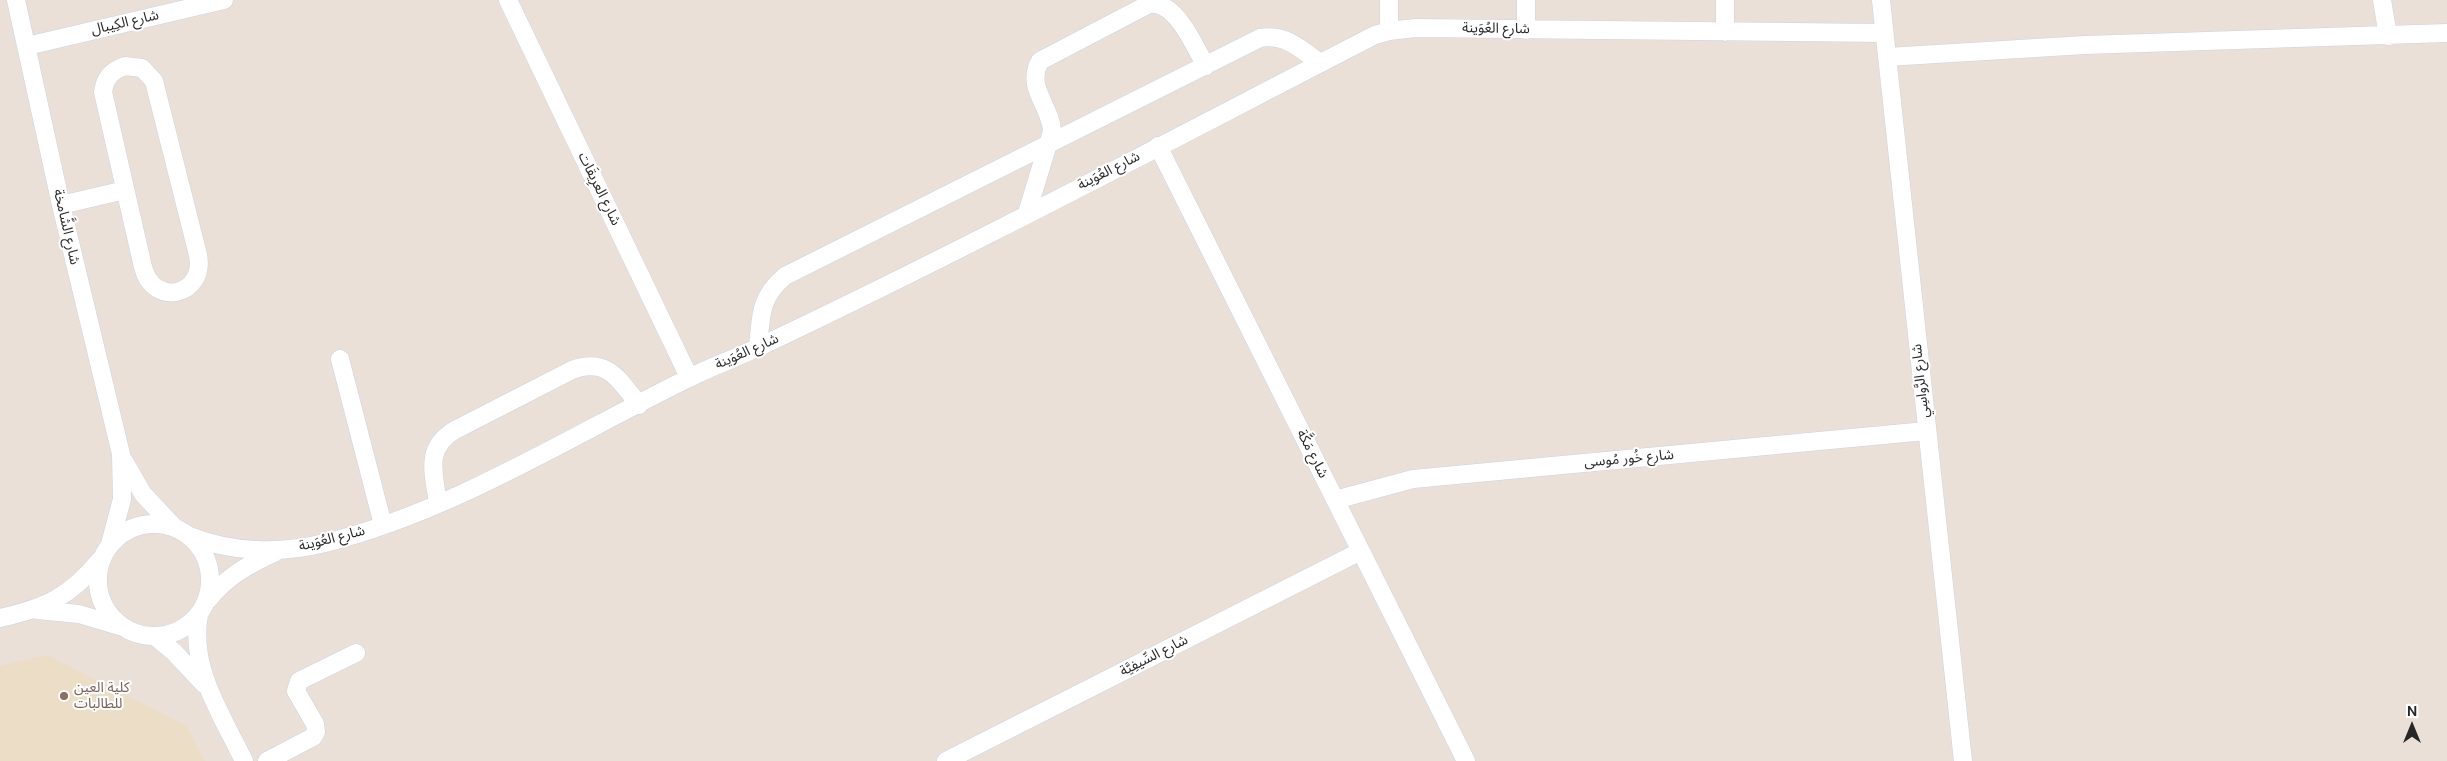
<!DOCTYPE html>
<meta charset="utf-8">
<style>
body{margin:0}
#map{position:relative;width:2447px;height:761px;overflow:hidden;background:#eae0d7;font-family:"DM Sans",sans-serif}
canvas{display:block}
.north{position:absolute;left:2387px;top:701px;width:50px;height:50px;-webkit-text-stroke:4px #fff;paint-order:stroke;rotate:0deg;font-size:14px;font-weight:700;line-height:20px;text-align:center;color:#272727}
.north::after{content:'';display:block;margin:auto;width:18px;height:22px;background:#272727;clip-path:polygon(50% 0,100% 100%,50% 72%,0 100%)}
</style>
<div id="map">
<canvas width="2447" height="761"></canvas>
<div class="north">N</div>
</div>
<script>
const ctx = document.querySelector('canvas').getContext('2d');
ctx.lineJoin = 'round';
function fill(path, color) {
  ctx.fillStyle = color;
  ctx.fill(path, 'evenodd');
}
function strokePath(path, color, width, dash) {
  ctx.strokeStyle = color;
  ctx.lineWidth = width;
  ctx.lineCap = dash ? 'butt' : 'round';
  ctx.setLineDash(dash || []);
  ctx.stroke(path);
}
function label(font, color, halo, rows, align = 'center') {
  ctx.font = font + ' "DM Sans","Noto Sans Arabic",sans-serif';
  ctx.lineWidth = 4;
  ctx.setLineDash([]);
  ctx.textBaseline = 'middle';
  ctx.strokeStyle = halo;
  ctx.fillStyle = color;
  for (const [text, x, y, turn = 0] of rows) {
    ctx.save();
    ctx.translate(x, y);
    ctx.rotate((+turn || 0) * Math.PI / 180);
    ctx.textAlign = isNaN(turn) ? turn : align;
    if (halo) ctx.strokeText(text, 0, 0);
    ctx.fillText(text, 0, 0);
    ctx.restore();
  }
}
const education = new Path2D(`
 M47,655L187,726L205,761H0V666Z`);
const minor = new Path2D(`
 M16,0L61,205L121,454L122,499L110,544
 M508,0L689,377
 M1881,0L1963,761
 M2382,0L2388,36
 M1526,30V0
 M1389,31V0
 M1725,32V0
 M27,46L224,0
 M1887,57L2085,45L2447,33
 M125,66L142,68L154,81L198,255C206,296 153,308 143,267L103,92C105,78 111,71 125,66Z
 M1158,146L1466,761
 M61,205L125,190
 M1027,213L1052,131C1051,106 1025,87 1040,61L1149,4C1176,0 1194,46 1206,66
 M758,348C761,317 759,298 785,276L1260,38C1286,34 1301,49 1320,63
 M340,359L383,525
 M124,461L143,494L174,527
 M1335,500L1413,479L1926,431
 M438,503C434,474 424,448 455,430L572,370C608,357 619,380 639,405
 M98 580a56 56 0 1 1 112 0a56 56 0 1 1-112 0Z
 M190,536C232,553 281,554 325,543C452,512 572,435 689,378C712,366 737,358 761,346C968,248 1171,140 1375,35L1389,31L1415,28L1884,33
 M208,600C226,577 249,564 276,552
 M37,610L79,614L119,626
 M199,615C189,668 222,715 244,761
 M0,618C45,608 70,597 100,560
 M156,637L174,652L204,684
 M267,761L313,737L316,732L315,724L296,691L299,681L356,653
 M946,761L1361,551`);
const markers = [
 [64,696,5,"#8d6e63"]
];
const streetNames = [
 ["شارع الكِيبال",125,23,-13],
 ["شارع العُوَينة",1496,29,1],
 ["شارع العُوَينة",1109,171,-27],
 ["شارع العرِيقَات",599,189,64],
 ["شارع الشَّامخة",66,227,77],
 ["شارع العُوَينة",747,352,-24],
 ["شارع الرَّواسِي",1921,381,-96],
 ["شارع مَكَّة",1312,454,63],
 ["شارع خُور مُوسى",1629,459,-5],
 ["شارع العُوَينة",332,539,-14],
 ["شارع السِّيفِيَّة",1154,656,-27]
];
const educationNames = [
 ["كلية العين",74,688],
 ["للطالبات",74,704]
];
fill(education, '#ecddc6');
strokePath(minor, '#cdd2e0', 19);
strokePath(minor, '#fff', 18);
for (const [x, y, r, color] of markers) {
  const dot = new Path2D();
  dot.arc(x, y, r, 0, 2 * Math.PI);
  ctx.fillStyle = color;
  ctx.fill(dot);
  strokePath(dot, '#fff', 2);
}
label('14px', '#272727', '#fff', streetNames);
label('14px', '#785e54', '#fff', educationNames, 'left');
</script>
